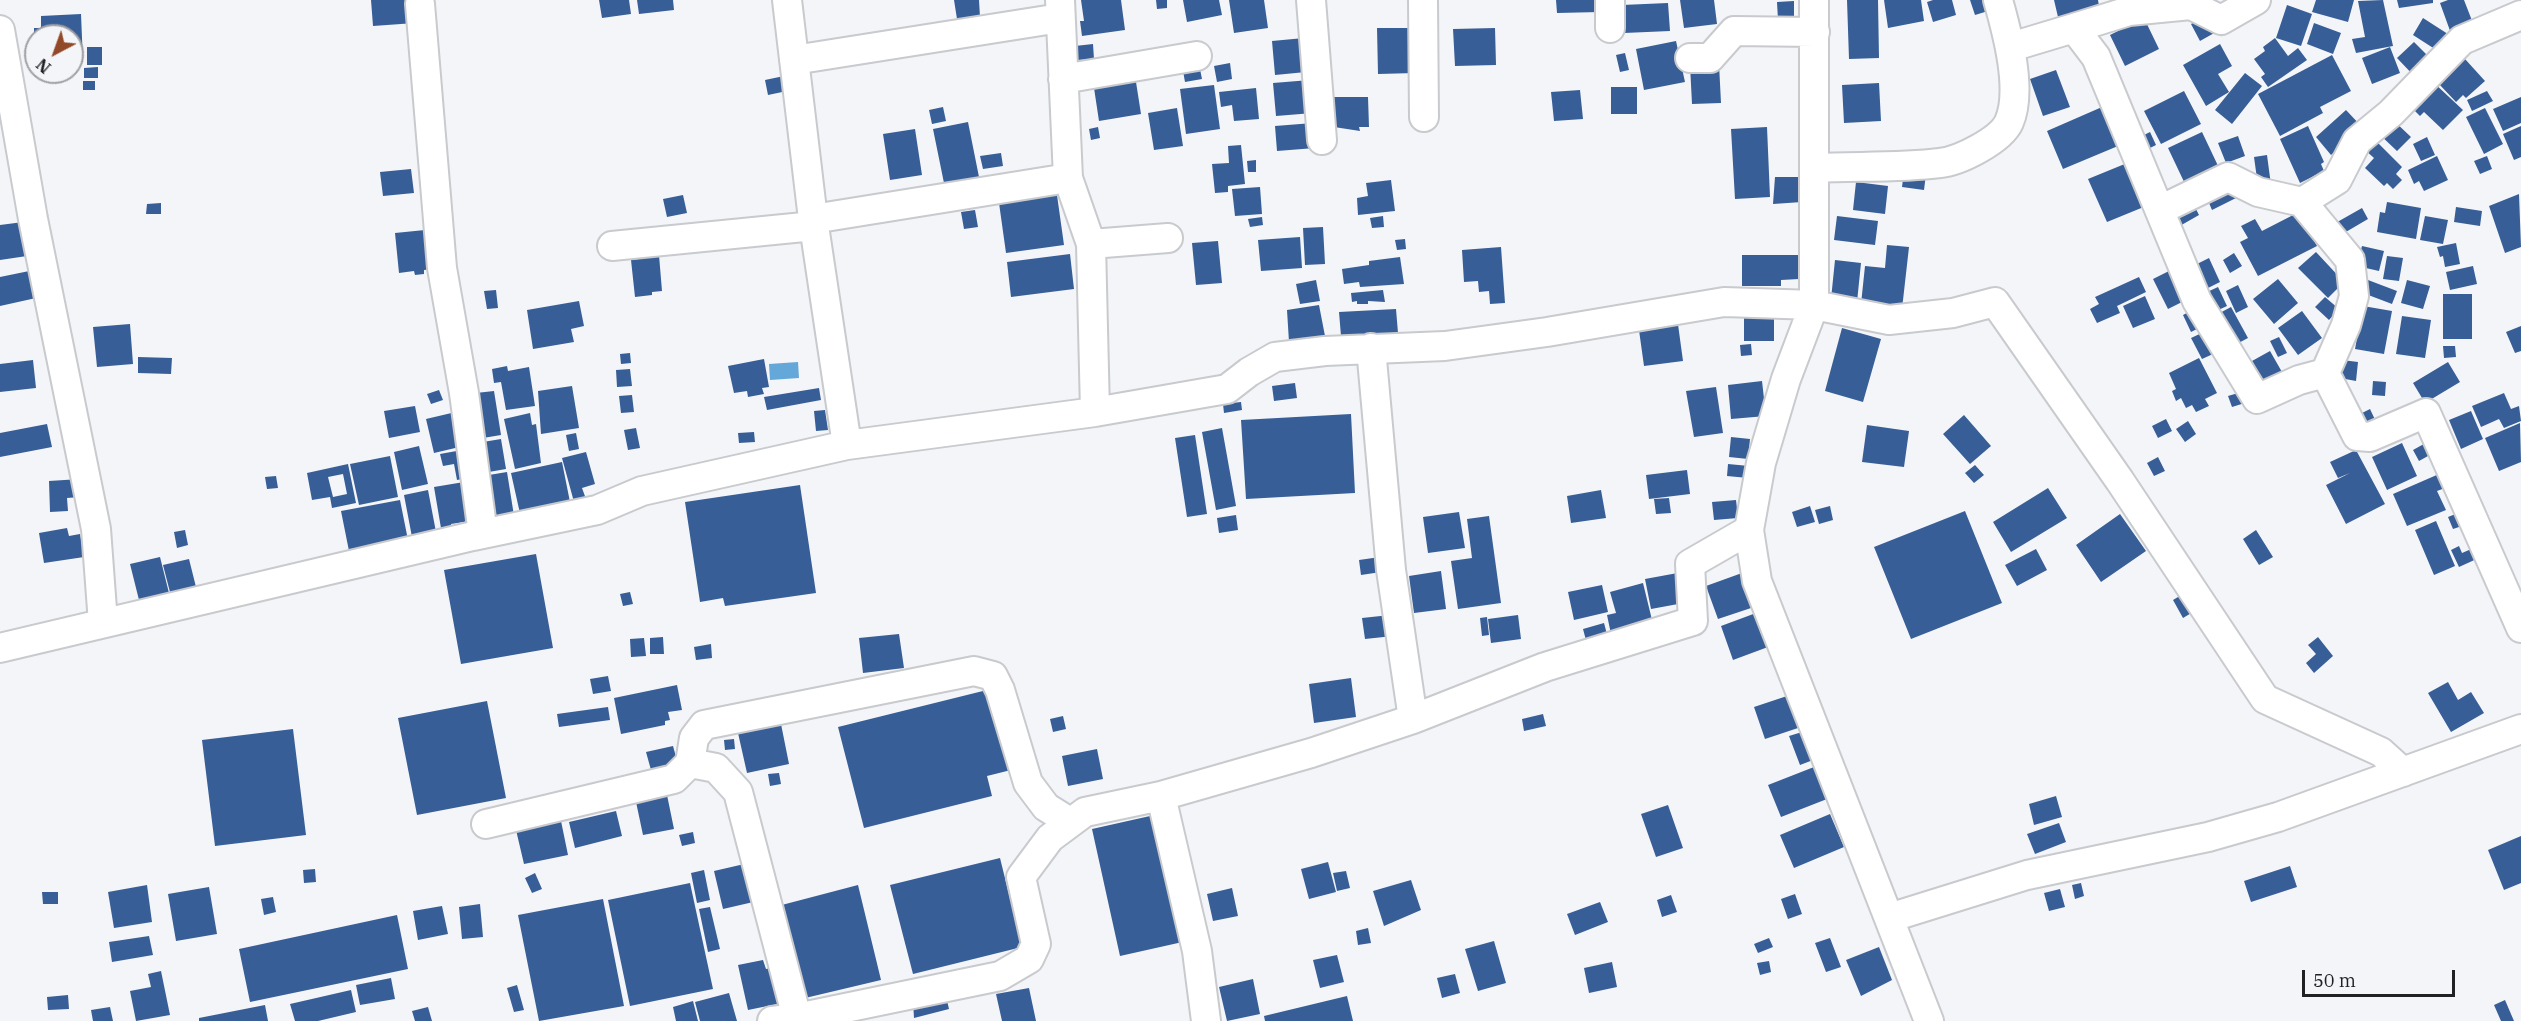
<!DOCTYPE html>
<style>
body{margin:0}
#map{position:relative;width:2521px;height:1021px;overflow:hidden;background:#f3f5f8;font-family:"IBM Plex Serif",serif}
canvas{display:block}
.north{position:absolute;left:24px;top:24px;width:60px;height:60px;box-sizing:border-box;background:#f3f5f8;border:2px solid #9fa0a2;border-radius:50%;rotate:221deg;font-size:16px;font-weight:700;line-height:24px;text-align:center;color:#202122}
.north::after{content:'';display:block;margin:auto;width:21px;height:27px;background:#914927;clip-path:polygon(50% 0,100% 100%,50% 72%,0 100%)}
.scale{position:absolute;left:2302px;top:970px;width:153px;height:27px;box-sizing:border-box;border:3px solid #202122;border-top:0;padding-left:8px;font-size:18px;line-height:21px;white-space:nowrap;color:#202122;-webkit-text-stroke:4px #f3f5f8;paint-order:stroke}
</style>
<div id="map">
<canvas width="2521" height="1021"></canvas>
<div class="north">N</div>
<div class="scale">50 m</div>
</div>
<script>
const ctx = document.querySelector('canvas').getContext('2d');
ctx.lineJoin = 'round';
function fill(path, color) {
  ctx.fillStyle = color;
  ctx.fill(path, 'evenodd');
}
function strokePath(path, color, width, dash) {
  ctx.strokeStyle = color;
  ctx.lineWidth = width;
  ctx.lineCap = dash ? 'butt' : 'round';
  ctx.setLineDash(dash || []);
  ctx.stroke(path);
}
const water = new Path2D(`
 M798,362L799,378L770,380L769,364Z`);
const building = new Path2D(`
 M371,0H405V10H414L415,23L373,26Z
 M599,0H629L631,14L602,18Z
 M637,0H673L674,10L639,14Z
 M954,0H979L980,17L957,19Z
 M1081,0H1121L1125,30L1082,36L1080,21H1084Z
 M1156,0H1167V8L1157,9Z
 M1183,0H1219L1222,15L1187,22Z
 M1229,0H1264L1268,28L1234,33Z
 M1556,0H1599L1600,12L1557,13Z
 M1680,0H1714L1717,24L1684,28Z
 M1847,0H1878L1879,58L1849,59Z
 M1884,0H1921L1924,21L1888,28Z
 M1933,0H1952L1956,15L1933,22L1927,2Z
 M1970,0H1996L1998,8L1975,15Z
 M2054,0H2098L2099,6L2058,17Z
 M2316,0H2354L2348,22L2312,12Z
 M2383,0L2393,46L2356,53L2352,39L2365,37L2358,1Z
 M2397,0H2433V3L2399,8Z
 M2448,0H2464L2476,31L2453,39L2440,3Z
 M1794,1V20H1778L1777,2Z
 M1668,3L1670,31L1624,33L1622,5Z
 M2287,5L2312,14L2301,46L2276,38Z
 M81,14L83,62H72V36H34V28H41V16Z
 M2207,15L2216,32L2200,41L2191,24Z
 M2144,18L2159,49L2125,66L2110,35Z
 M2423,18L2451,36L2441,53L2413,35Z
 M2314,23L2341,33L2333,54L2307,44Z
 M1377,28H1414L1415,73L1378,74Z
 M1495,28L1496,65L1455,66L1453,29Z
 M1304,38L1306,72L1275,75L1272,41Z
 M2275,38L2288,56L2298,48L2307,60L2268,87L2261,77L2265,74L2254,59L2265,51L2263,47Z
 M1676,41L1685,82L1644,90L1636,49Z
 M2414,42L2434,62L2417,79L2397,58Z
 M1093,44L1094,59L1076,60L1075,46Z
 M2220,44L2232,66L2218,74L2229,92L2206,106L2183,65Z
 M87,47H102V65H87Z
 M2390,47L2400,73L2372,84L2362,58Z
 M1625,53L1629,70L1620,72L1616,55Z
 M2332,55L2351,91L2320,107L2323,113L2280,136L2258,94Z
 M2465,59L2485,81L2466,98L2463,95L2456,102L2439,84Z
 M1230,63L1232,79L1217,82L1214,66Z
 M1719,64L1721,103L1692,104L1690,65Z
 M98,67V78H84V68Z
 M1200,69L1202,79L1185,82L1183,71Z
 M2056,70L2070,107L2043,116L2030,79Z
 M2245,73L2262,86L2232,124L2215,110Z
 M784,76L787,91L768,95L765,80Z
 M1310,80L1313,113L1276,116L1273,83Z
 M83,81H95V90H83Z
 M1136,82L1141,114L1099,121L1094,88Z
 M2433,82L2463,110L2443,130L2424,112L2420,116L2410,106Z
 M1879,83L1881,121L1844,123L1842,85Z
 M1214,85L1220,129L1186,134L1180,89Z
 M1611,87H1637V114H1611Z
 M1256,88L1259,119L1234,121L1232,105L1221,107L1219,92Z
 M1580,90L1583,119L1554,121L1551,92Z
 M2184,91L2201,124L2161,144L2144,111Z
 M2487,91L2493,101L2472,111L2467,100Z
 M1333,97H1368L1369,127H1359L1360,131L1334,127Z
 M2521,97V123L2503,131L2493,109Z
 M943,107L946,121L932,124L929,110Z
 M2102,107L2118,146L2063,169L2047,131Z
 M1177,108L1183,146L1154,150L1148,113Z
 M2485,108L2503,144L2484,154L2466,117Z
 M2346,110L2362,127L2331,155L2316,137Z
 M2392,119L2411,137L2397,151L2378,133Z
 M968,122L980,182L945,188L933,129Z
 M1313,123L1315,148L1277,151L1275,126Z
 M2308,126L2324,162L2321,164L2324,171L2300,183L2280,139Z
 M2521,126V157L2514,160L2503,134Z
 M1098,127L1100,138L1091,140L1089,129Z
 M1767,127L1770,197L1735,199L1731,129Z
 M915,129L922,175L890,180L883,134Z
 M2150,132L2156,145L2144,151L2138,138Z
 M2202,132L2220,170L2186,186L2168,148Z
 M2238,136L2245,156L2226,163L2218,143Z
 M2427,137L2435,155L2421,161L2413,144Z
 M2375,140L2402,167L2396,174L2402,180L2393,189L2387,183L2384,186L2365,168L2374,158L2365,150Z
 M1241,145L1245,184L1228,186V192L1215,193L1212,164L1229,163L1228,146Z
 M1001,153L1003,166L983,169L980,156Z
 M2267,155L2271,185L2258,186L2254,157Z
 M2437,156L2448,180L2424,191L2419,181L2414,184L2408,170Z
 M2487,156L2492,169L2480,174L2474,161Z
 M1256,160V172H1248L1247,161Z
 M2132,161L2151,204L2107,222L2088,179Z
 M411,169L414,193L383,196L380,172Z
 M1904,171L1926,174L1924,190L1902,187Z
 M1775,177H1802V202L1773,204Z
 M1391,180L1395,211L1358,215L1357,198L1368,196L1366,183Z
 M1856,182L1888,186L1885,214L1853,210Z
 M2230,184L2236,198L2212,210L2206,196Z
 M1260,187L1262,214L1235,216L1232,189Z
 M2519,194L2521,247L2505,253L2489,206Z
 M683,195L687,213L667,217L663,199Z
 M1057,195L1064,245L1006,253L999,203Z
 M2387,202L2421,208L2416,239L2377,232L2380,212L2385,213Z
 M161,203V214H146L147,204Z
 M2194,205L2199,215L2178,227L2172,218Z
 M2456,207L2482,211L2480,226L2454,222Z
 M2362,208L2368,219L2339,236L2332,225Z
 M975,210L978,227L964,229L961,212Z
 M2299,212L2317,246L2258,276L2240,242L2248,238L2241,226L2255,219L2262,231Z
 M1383,216L1384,227L1372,228L1370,218Z
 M1837,216L1878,221L1875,245L1834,240Z
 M2425,216L2448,220L2443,244L2420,240Z
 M1262,217L1263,225L1250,227L1248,219Z
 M31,221L27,256L0,260V225Z
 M1323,227L1325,264L1305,265L1303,228Z
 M435,229V269L424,270V274L415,275L414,271L399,273L395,233Z
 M1300,237L1302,268L1261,271L1258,240Z
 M1405,239L1406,249L1397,250L1395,240Z
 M1218,241L1222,283L1196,285L1192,243Z
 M2456,243L2460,264L2445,267L2443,256L2440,257L2437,247Z
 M1887,245L1909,247L1902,309L1861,304L1865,266L1885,268Z
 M2362,246L2384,251L2379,271L2357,266Z
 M1501,247L1505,303L1490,304L1489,291L1479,292L1478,281L1464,282L1462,250Z
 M2316,252L2344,282L2328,298L2298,268Z
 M638,253L659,255L662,291L652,292V295L635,297L631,260L639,259Z
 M2234,253L2242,266L2230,273L2223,260Z
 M1070,254L1074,289L1011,297L1007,262Z
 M1742,255H1798L1799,279L1781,280V286H1742Z
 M2387,256L2403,258L2399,281L2383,279Z
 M1400,257L1404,284L1360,287L1359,282L1344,284L1342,269L1369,265V261Z
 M2209,258L2220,282L2204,290L2193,266Z
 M1835,260L1861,263L1857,302L1831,299Z
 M2179,266L2194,296L2168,309L2153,279Z
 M2473,266L2477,284L2450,290L2446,272Z
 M39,269L45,296L0,306V277Z
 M2139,277L2146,292L2117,306L2120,313L2097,323L2090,309L2099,304L2095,297Z
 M2278,279L2298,303L2274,324L2253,299Z
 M1316,280L1320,301L1300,304L1296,284Z
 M2368,280L2397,291L2392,304L2363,293Z
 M2407,280L2430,286L2423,309L2401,303Z
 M2238,285L2248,307L2236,313L2226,291Z
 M2218,287L2227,306L2214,312L2205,293Z
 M496,290L498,308L487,309L484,291Z
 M1383,290L1385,302L1368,301V304H1357V301L1352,302L1351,293Z
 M2443,294H2472V339H2443Z
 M2145,296L2155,319L2133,328L2123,306Z
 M2325,297L2339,309L2329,320L2315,307Z
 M579,301L584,326L571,329L574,342L533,349L527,310Z
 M1319,305L1325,336L1289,342L1287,310Z
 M2363,306L2392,311L2384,354L2355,349Z
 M2231,307L2248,338L2229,348L2216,315Z
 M2196,308L2205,325L2191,332L2183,315Z
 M1396,309L1398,333L1341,336L1339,312Z
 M2302,311L2322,338L2298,355L2278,328Z
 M1744,315H1774V341H1744Z
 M2402,316L2431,320L2425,358L2396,354Z
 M1677,317L1683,361L1644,366L1638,323Z
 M130,324L133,364L97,367L93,327Z
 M2521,326V351L2515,353L2506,332Z
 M1842,328L1881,339L1863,402L1825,391Z
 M2206,331L2213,354L2202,359L2191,338Z
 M2279,337L2287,353L2278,357L2270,341Z
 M1751,344L1752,355L1741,356L1740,345Z
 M2443,346H2455L2456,357L2444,358Z
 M2270,351L2286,379L2262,392V380L2252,361Z
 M630,353L631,363L621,364L620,354Z
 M138,357L172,358L171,374L138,373Z
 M2199,358L2217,393L2205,399L2209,406L2196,412L2192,405L2186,408L2181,398L2176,401L2172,391L2176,389L2169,373Z
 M764,359L769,387L762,388L764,394L748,397L747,391L734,393L728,366Z
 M33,360L36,388L0,392V364Z
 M2342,360L2358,362L2356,381L2340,378Z
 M2448,362L2460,382L2425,403L2413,383Z
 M507,366L508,371L529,367L535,406L506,410L501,382L494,383L492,369Z
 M630,369L632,386L617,387L616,370Z
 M1762,381L1766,416L1731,419L1728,385Z
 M2373,381L2386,382L2385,396L2372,395Z
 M1295,383L1297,398L1274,401L1272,386Z
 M572,386L579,428L541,434L538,391Z
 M1716,387L1723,433L1694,437L1686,391Z
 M819,388L821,400L767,410L764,397Z
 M439,390L443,400L431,404L427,394Z
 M494,391L501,435L483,438L476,393Z
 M2245,391L2248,402L2232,407L2228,396Z
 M2504,393L2511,409L2519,406L2521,421L2504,428L2499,419L2481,427L2472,406Z
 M632,395L634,412L621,413L619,396Z
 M1241,402L1242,410L1224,413L1223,404Z
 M415,406L420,432L389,438L384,411Z
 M2370,409L2378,426L2368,430L2360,414Z
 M825,410L828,430L816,431L814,411Z
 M460,411L468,445L434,453L426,419Z
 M2471,411L2483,439L2461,449L2449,420Z
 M530,413L532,425L536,424L541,463L515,469L504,419Z
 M1351,414L1355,493L1246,499L1241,420Z
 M1964,415L1991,446L1970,464L1943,434Z
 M2166,419L2172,431L2158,438L2152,426Z
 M2188,421L2196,434L2185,442L2176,429Z
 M2520,423L2521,462L2499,471L2485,438Z
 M47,424L52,447L0,457V433Z
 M1867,425L1909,431L1904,467L1862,462Z
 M636,428L640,448L628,450L624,430Z
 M1222,428L1236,506L1216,510L1202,432Z
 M754,432L755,442L739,443L738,433Z
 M576,433L579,449L569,451L566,435Z
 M1195,435L1207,514L1187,517L1175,438Z
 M1731,437L1750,439L1748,459L1729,457Z
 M501,439L506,469L483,473V442Z
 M2431,440L2437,451L2419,461L2413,450Z
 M2402,443L2417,476L2387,490L2372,457Z
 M419,446L428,484L402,490L394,452Z
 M462,450L467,478L457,480L454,464L443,466L440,454Z
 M2356,450L2385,504L2346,524L2326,485L2350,473L2338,478L2330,462Z
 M586,452L595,484L582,488L586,499L574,502L562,458Z
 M390,456L398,497L359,505L350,464Z
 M2158,457L2165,471L2154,476L2147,463Z
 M562,462L571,507L521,518L511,473Z
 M348,464L356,503L332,508L330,497L312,500L307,473ZM343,474L347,494L333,497L328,477Z
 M1728,464L1749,466L1748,478L1727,476Z
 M1975,465L1984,475L1974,483L1965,473Z
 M1687,470L1690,494L1649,499L1646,475Z
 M507,472L515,522L491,526L483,476Z
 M2439,474L2445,488L2437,491L2446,510L2407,526L2393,494Z
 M276,476L278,488L267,489L265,477Z
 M80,479V497L67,498L68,511L50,512L49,481Z
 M470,481L476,520L451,524L452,532L442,534L434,487Z
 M800,485L816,593L725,606L723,598L700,602L685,502Z
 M2048,488L2067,518L2011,552L1993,522Z
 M428,490L436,532L412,537L404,495Z
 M1601,490L1606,518L1571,523L1567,496Z
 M1669,498L1671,513L1656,514L1654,499Z
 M400,500L409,545L350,556L341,511Z
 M1736,500L1738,518L1714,520L1712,502Z
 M1810,506L1815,522L1797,527L1792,512Z
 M1830,506L1833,520L1819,524L1815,510Z
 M1965,511L2002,603L1911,639L1874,547Z
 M1459,512L1465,548L1428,553L1423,517Z
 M2458,513L2462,526L2453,529L2448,517Z
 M2120,514L2146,551L2101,582L2076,545Z
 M1236,515L1238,530L1219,533L1217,518Z
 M1489,516L1501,603L1458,609L1451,561L1472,558L1467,519Z
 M2436,521L2455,566L2434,575L2415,530Z
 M67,528L69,536L80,534L84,557L44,563L39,533Z
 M185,530L188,545L177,548L174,532Z
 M2256,530L2273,557L2259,565L2243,539Z
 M2459,546L2462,553L2476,547L2481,557L2459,567L2451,550Z
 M2036,549L2047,570L2017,586L2005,565Z
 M536,554L553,648L461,664L444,570Z
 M160,557L171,601L141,608L130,564Z
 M1380,557L1381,572L1361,575L1359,560Z
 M189,559L197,591L171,596L163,565Z
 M1441,571L1446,609L1414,613L1409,576Z
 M1683,572L1689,602L1651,609L1645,579Z
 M1742,573L1754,607L1718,619L1706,586Z
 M1643,583L1653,624L1611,634L1607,615L1616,613L1610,592Z
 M1602,585L1608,612L1574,620L1568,592Z
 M630,592L633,604L623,606L620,594Z
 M2183,594L2193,612L2183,618L2173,600Z
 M1756,613L1768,647L1733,660L1721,626Z
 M1390,615L1393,636L1365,639L1362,618Z
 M1518,615L1521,639L1491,643L1488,619Z
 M1487,617L1489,635L1482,636L1480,618Z
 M1604,623L1608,638L1587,644L1583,629Z
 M899,634L904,668L863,673L859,638Z
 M663,637L664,654H650V638Z
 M2318,637L2333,656L2314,673L2306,663L2316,654L2308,645Z
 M644,638L646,656L631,657L630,639Z
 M711,644L712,658L696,660L694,647Z
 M608,676L611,691L593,694L590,679Z
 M1351,678L1356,717L1314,723L1309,684Z
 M2448,682L2458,700L2471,692L2484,713L2451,732L2428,693Z
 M677,685L682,710L668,712L670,720L665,721V725L621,734L614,698Z
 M991,689L1011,770L987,776L992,796L864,828L838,727Z
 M1790,695L1801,727L1765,739L1754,707Z
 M487,701L506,798L417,815L398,718Z
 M608,707L610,720L559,727L557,714Z
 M1543,714L1546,726L1524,731L1522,719Z
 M1063,716L1066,729L1053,732L1050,719Z
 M781,724L789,764L747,773L738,733Z
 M293,729L306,835L215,846L202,740Z
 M1802,732L1813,760L1800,765L1789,736Z
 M734,739L735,749L725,750L724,740Z
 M673,746L678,764L651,770L646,752Z
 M1097,749L1103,779L1068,786L1062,756Z
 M1814,767L1827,799L1781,817L1768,785Z
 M779,773L781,784L770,786L768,774Z
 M667,795L674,829L643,835L636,802Z
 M2056,796L2062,817L2034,825L2029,804Z
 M1668,805L1683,848L1656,857L1641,814Z
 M616,811L622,836L575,848L569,822Z
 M1159,814L1187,941L1120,956L1092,829Z
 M1830,814L1844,847L1794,868L1780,835Z
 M561,821L568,855L524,864L516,830Z
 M2059,823L2066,842L2035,854L2027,834Z
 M693,832L695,843L682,846L679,835Z
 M2521,836V883L2504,890L2488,850Z
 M1000,858L1022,947L913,974L890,885Z
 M753,862L762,900L723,909L714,871Z
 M1328,862L1336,892L1309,899L1301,869Z
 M2290,866L2297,887L2251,902L2244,881Z
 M315,869L316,882L304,883L303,870Z
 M704,870L710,900L697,903L691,873Z
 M1346,871L1350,888L1337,891L1333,873Z
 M535,873L542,889L532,893L525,878Z
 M1411,880L1421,910L1384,926L1373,891Z
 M690,883L713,989L630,1006L608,900Z
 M2081,883L2084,896L2075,899L2072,885Z
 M147,885L152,922L114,928L108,892Z
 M858,885L881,980L801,999L778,906Z
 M209,887L217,934L176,941L168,894Z
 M1232,888L1238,916L1213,921L1207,894Z
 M2060,889L2065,907L2049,911L2044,893Z
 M42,892H58V904H43Z
 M1795,894L1802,914L1788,919L1781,899Z
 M1671,895L1677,912L1662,917L1657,900Z
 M273,897L276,912L264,915L261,899Z
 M603,899L624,1006L539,1021L518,915Z
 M1600,902L1608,922L1575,935L1567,914Z
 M480,904L483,937L462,939L459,907Z
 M442,906L448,934L418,940L413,911Z
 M710,907L720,949L708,952L699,909Z
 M397,915L408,969L250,1002L239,949Z
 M1368,928L1371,943L1358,945L1356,931Z
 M149,936L153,955L112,962L109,942Z
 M1769,938L1773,947L1758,953L1754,944Z
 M1830,938L1841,967L1826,972L1815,943Z
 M1494,941L1506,983L1478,991L1465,949Z
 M1879,947L1892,980L1861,996L1846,960Z
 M1337,955L1344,982L1320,988L1313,960Z
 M763,960L766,969L779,966L787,1002L748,1010L738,965Z
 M1769,961L1771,972L1760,975L1757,963Z
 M1612,962L1617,987L1589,993L1584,968Z
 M161,971L170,1015L136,1021L130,991L151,987L148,974Z
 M1455,974L1460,993L1442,998L1437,978Z
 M391,978L395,999L360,1005L356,985Z
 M1253,979L1260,1014L1227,1021L1219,987Z
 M517,985L524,1010L514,1012L507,988Z
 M1029,988L1036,1021H1002L996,994Z
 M351,990L356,1012L318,1021H295L290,1004Z
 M945,992L949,1009L914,1018L913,1001Z
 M729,993L737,1021H700L695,1002Z
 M68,995L69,1009L48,1010L47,997Z
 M1347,996L1353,1021H1265L1264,1016Z
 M2505,1000L2514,1021H2501L2494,1005Z
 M693,1001L698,1021H676L673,1007Z
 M265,1005L268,1021H199V1018Z
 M110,1007L113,1021H93L91,1010Z
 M428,1007L432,1021H415L412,1011Z`);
const minor = new Path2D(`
 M787,0L813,219L847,445
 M1060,0L1068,178L1091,244L1095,412
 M1311,0L1322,140
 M1423,0L1424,117
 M1814,0V305L1786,379L1761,463L1749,530L1757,581L1929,1021
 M420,4L442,268L464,393L483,534
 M1610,28V0
 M2074,28L2129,11L2191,5L2221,20L2256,0
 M0,30L33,219L96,529L103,623
 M2011,47L2074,28L2096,57L2197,301L2257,399L2299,380L2325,373L2346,325L2354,296L2350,260L2302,202L2258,192L2228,177L2160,210
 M1690,58H1710L1734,31L1815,32
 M794,60L1060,18
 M1063,79L1197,56
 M1816,168C1857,166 1899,168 1940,163C1960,161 2001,140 2009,122C2023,90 2007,32 1998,0
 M2302,202L2337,180L2357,141L2391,113L2462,40L2521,15
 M813,219L1068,178
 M1091,244L1168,238
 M612,246L814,226
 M1371,348L1391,570L1413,719
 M2325,373L2357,436L2370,437L2426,413L2521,628
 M0,648L473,536L597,510L642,491L847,445L1095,412L1227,389L1249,372L1275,357L1325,351L1445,346L1547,332L1724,302L1814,305L1889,320L1953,313L1995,302L2120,481L2265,699L2381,752L2403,772
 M690,763L716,768L738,792L797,1018
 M1161,796L1311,753L1413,719L1545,667L1693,621L1690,564L1749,530
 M486,824L674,779L690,763L694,738L704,725L974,671L993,676L1000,690L1028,783L1046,807L1070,822
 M1889,918L2027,875L2208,837L2278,817L2521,729
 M772,1021L797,1018L1000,976L1029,959L1036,944L1021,877L1050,838L1085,812L1161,796L1197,951L1206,1021`);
fill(water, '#64a7d9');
fill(building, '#385e97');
strokePath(minor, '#c8cacd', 32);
strokePath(minor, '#fff', 28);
</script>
